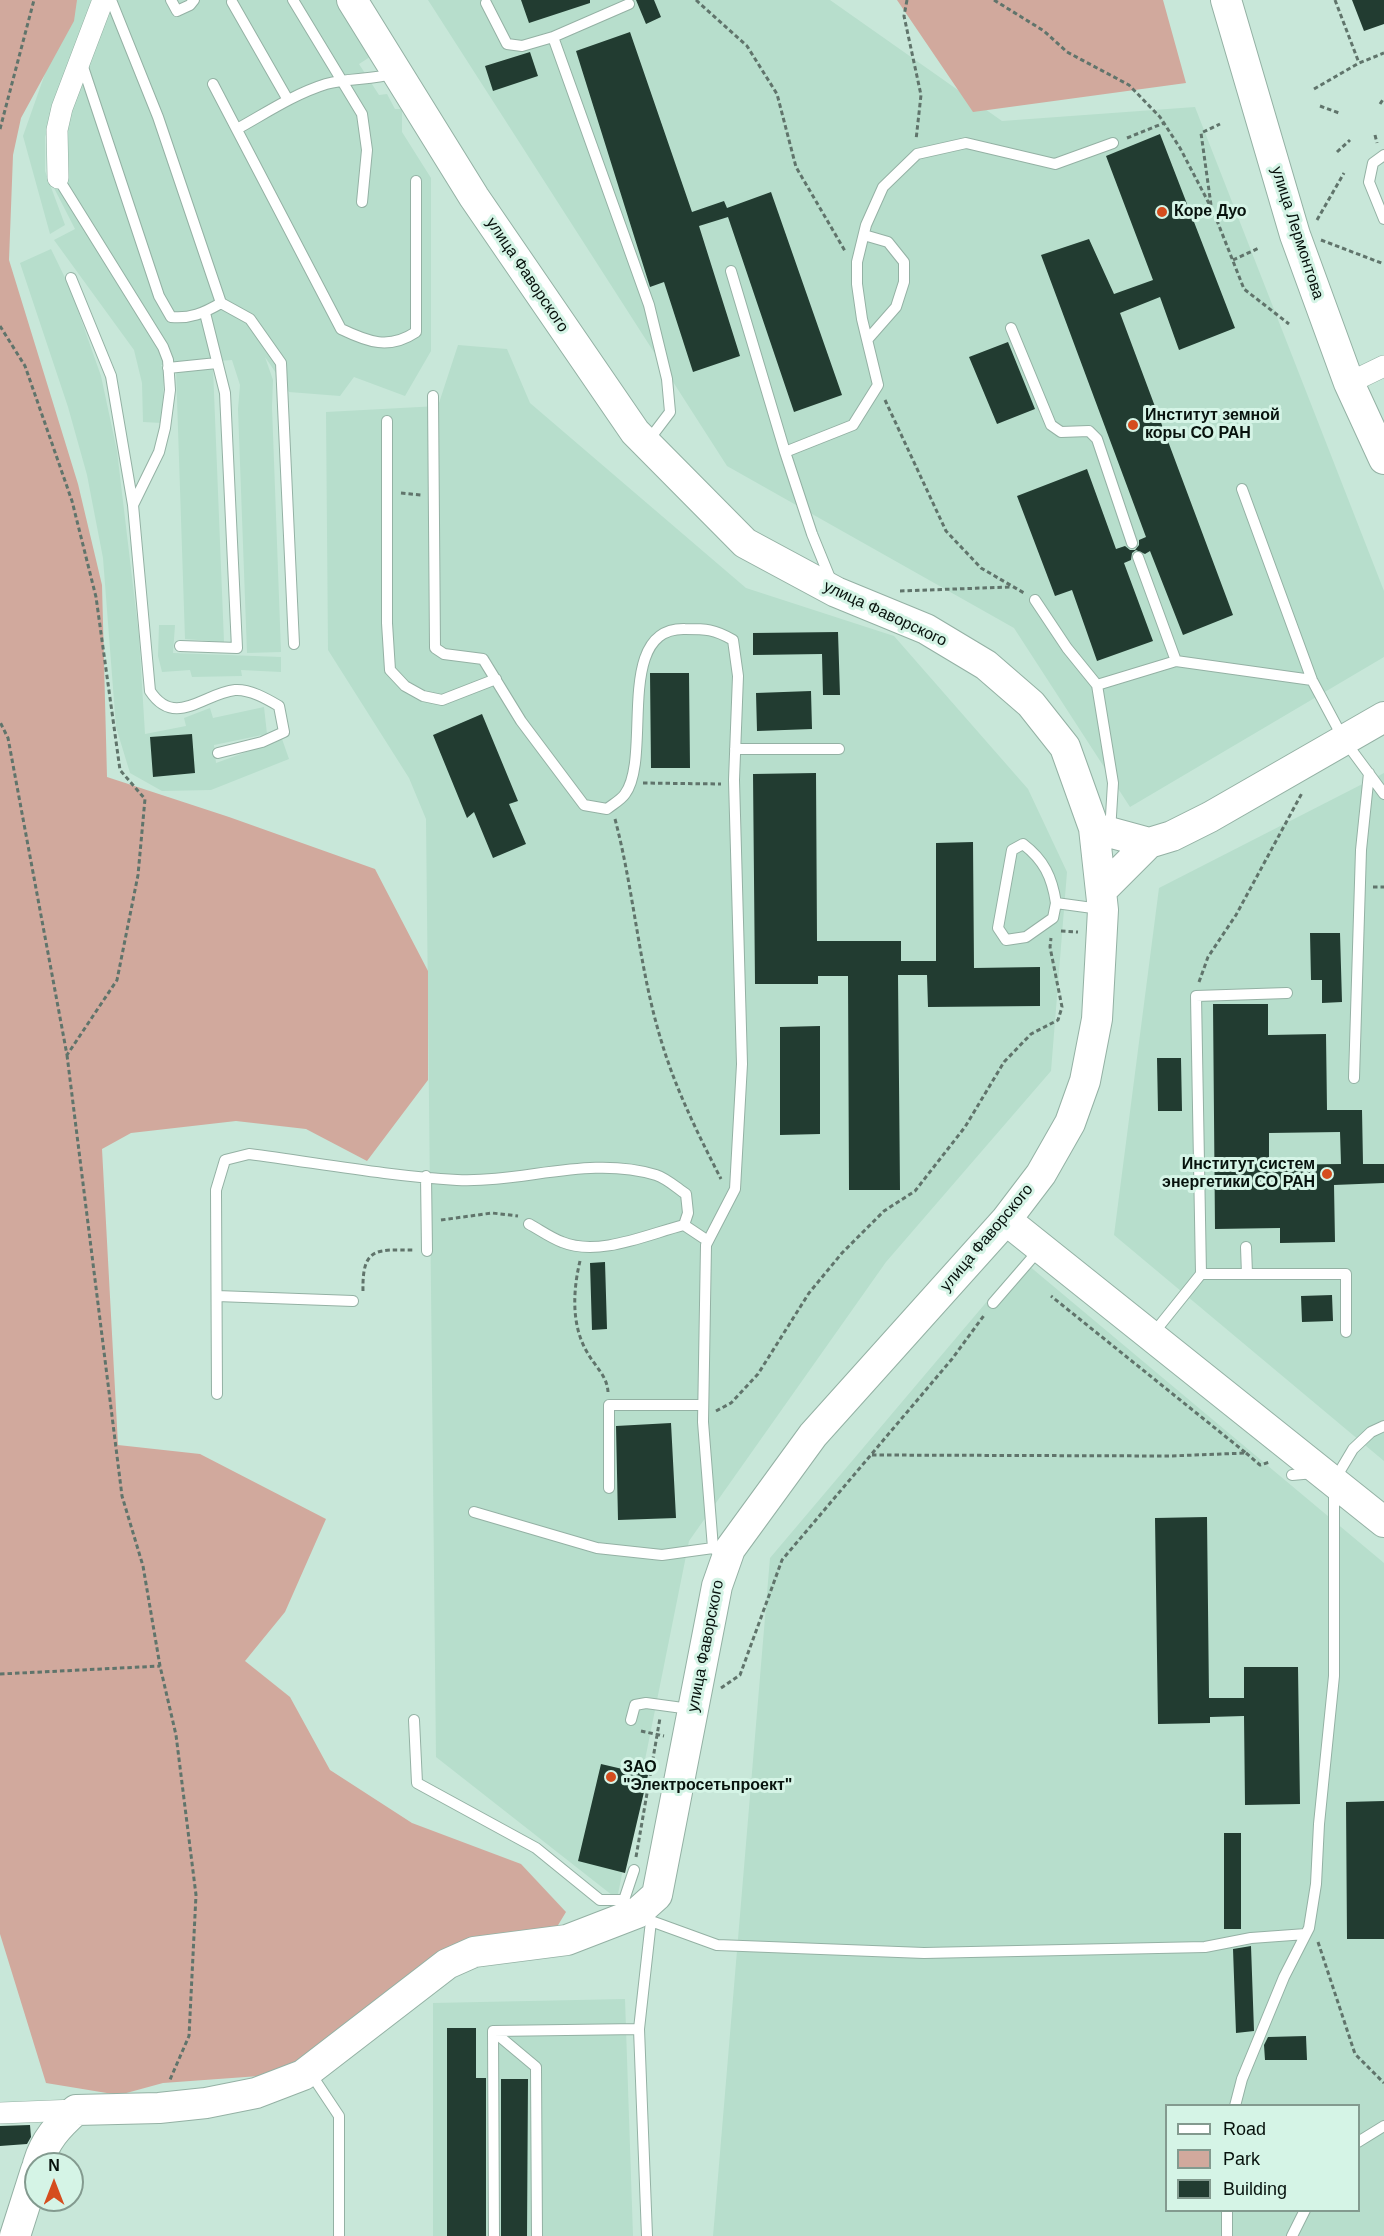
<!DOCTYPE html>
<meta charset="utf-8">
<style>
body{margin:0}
#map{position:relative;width:1384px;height:2236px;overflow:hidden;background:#c8e7d9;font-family:Helvetica,sans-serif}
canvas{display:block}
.legend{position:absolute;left:1165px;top:2104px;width:195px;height:108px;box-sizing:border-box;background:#d5f4e6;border:2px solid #839a8f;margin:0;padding:8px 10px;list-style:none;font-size:18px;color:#07120d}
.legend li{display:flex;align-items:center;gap:12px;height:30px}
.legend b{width:30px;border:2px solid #839a8f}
.north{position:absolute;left:24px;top:2152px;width:60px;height:60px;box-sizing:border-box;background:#d5f4e6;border:2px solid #839a8f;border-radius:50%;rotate:0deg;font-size:16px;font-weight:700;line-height:24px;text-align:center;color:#07120d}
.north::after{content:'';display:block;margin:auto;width:21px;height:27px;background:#d54d1e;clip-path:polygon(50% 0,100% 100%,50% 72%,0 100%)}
</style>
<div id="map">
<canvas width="1384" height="2236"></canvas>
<ul class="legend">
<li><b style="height:8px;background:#fff"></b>Road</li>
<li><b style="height:16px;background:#d1a99d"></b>Park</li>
<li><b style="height:16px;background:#223c31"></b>Building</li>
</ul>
<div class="north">N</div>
</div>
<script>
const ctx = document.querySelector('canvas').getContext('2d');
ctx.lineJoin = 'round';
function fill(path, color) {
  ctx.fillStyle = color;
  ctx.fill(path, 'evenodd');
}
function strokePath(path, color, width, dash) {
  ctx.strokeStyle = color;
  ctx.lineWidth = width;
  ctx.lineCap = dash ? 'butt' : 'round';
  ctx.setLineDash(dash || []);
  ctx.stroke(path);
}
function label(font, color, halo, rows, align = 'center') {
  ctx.font = font + ' Helvetica,sans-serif';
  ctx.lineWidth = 6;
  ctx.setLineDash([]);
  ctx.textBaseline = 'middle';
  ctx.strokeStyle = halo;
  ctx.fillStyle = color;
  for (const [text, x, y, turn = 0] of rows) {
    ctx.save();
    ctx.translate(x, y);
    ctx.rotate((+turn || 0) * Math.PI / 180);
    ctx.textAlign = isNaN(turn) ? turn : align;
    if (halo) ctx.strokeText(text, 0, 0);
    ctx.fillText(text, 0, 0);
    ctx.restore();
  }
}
const built = new Path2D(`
 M71,0H336L370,57L359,64L379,95L387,94L395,109H402V132L431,178V351L405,396L354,377L340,396L289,392L265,357L273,380L272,407L281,652L247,653L238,409L240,385L232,360L161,365L164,370L162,423L143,422L142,383L134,350L54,240L75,229L54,188L49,154L88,13L45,137V171L65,225L50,234L23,136Z
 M428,0H830L1002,121L1195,107L1384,591V657L1130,807L1014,628L727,466Z
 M51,249L70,288L101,376L117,451L139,636L145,734L186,726L184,718L210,708L213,718L264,707L267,734L214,745L216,763L282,739L289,759L211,790L162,791L130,773L116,727L103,558L87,475L68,407L20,263Z
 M458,345L507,349L530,403L746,588L894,636L1028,789L1067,872L1051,1071L886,1262L689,1541L617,1899L436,1757L426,819L409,778L328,650L326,412L438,406Z
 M213,368L224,642L185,639L176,369Z
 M159,625H175L173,653L281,657V672L241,670L242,676L192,677L190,670L162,672L158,656Z
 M1384,773V1461L1114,1235L1159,888Z
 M1022,1260L1384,1563V2236H713L770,1558ZM1166,2106H1358V2210H1166Z
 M625,1999L633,2236H433V2003Z`);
const green = new Path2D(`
 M0,0H77L74,21L21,118L13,155L9,260L78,484L102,585L107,777L229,817L375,869L428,971V1080L367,1161L306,1129L236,1121L131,1133L102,1149L118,1445L200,1454L326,1519L285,1612L245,1661L290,1697L330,1770L412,1823L521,1864L566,1912L546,1945L442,1951L334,2042L273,2075L163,2083L119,2095L46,2083L0,1934Z
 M897,0H1163L1186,83L973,112Z`);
const building = new Path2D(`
 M521,0H590V3L529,23Z
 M636,0H654L661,17L646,24Z
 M1352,0H1384V24L1364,31Z
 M630,32L692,212L724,201L727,208L771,192L842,395L794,412L728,217L699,226L740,356L693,372L664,282L650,287L576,51Z
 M530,52L538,76L493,91L485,66Z
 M1160,134L1235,328L1179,350L1160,297L1120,313L1233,615L1183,635L1150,551L1145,554L1136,550L1132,553L1131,560L1124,563L1153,641L1097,661L1072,590L1055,596L1017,496L1087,469L1116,549L1125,546L1130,550H1135L1139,545V540L1146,537L1041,255L1089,239L1114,294L1153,280L1106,156Z
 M1008,342L1035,409L997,424L969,357Z
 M838,632L840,695H823L822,654L753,655V633Z
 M650,673H689L690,768H651Z
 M811,691L812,729L757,731L756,693Z
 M482,714L518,801L509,804L526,844L493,858L474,812L467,818L433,735Z
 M192,734L195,773L153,777L150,737Z
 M816,773L817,941H901V961H936V843L973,842L974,968L1040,967V1006L928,1007L927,975H898L900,1190H849L848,976H818V984H755L753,774Z
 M1310,933H1340L1342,1002L1322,1003V980H1311Z
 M1213,1004H1268V1035L1326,1034L1327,1110H1362L1363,1164H1384V1183L1334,1185L1335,1242L1280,1243V1228L1215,1229ZM1340,1132L1341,1164L1269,1165V1133Z
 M820,1026V1134L780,1135V1027Z
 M1157,1058H1181L1182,1111H1158Z
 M605,1262L607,1329L592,1330L590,1263Z
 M1332,1295L1333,1321L1302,1322L1301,1296Z
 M671,1423L676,1518L618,1520L616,1426Z
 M1207,1517L1209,1698H1244V1667H1298L1300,1804L1245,1805L1244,1716L1210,1717V1723L1158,1724L1155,1518Z
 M601,1764L648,1775L625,1873L578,1861Z
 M1384,1801V1939H1347L1346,1802Z
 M1224,1833H1241V1929H1224Z
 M1251,1946L1254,2031L1236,2033L1233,1949Z
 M447,2028H476V2078H486V2236H447Z
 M1306,2036L1307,2060H1265L1264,2045L1268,2037Z
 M501,2079H528L527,2236H501Z
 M30,2125L31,2137L27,2144L0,2146V2126Z`);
const path = new Path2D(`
 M696,0L747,46L777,94L796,167L845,251
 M907,0L904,16L921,95L916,140
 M994,0L1044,31L1067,52L1129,85L1160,117L1180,148L1214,213L1244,289L1289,324
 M1335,0L1359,63
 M1314,89L1359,63L1384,53
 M1380,104L1384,98
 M1320,106L1339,113
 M0,129L34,0
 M1375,135L1377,143
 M1127,138L1164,123
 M1337,152L1350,140
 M1211,205L1201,133L1220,124
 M1317,220L1344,173
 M1321,240L1384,264
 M1233,260L1259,248
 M0,326L25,366L72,501L96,597L120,770L145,799L138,875L117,980L67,1055L8,738L0,722
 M885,400L946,531L981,568L1024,593
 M401,493L421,495
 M900,591L1010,587
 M643,783L721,784
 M615,819C634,891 639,968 661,1040C675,1088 698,1134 721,1179
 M1373,887H1384
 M1061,931L1078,932
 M1199,982L1208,957L1236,915L1302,793
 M67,1055L122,1496L143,1566L160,1666L176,1735L196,1895L189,2036L169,2082
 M441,1220L492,1213L518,1216
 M580,1261C573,1290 571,1325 587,1352C595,1367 607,1375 608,1392
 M363,1291C362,1246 377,1250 414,1250
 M716,1411L731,1403L758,1374L809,1293L842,1253L884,1211L915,1191L965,1127L1004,1062L1031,1034L1058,1020L1062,1007L1050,947L1051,938
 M1246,1453L1260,1465L1270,1462
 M872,1455L1170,1456L1246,1453L1051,1296
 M0,1674L160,1666
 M721,1688L740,1675L782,1560L952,1359L985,1314
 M641,1731L664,1736
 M636,1857L660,1718
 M1318,1942L1355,2054L1384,2083`);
const lane = new Path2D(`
 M111,0L158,117L221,303L250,319L281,363L294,644
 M171,0L177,11L190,5L194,0
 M293,0L362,114L367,150L362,202
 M232,2L288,100
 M486,3L507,44L522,46L553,37
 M629,4L553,37L649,305L667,379L670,412L648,441
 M82,64L159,296L171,317C190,319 204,313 221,303
 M213,84L341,329C368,342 389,350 416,332V181
 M237,129C266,113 294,94 326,84C348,78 373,80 396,73
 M1384,155L1373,163L1369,182L1384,219
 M58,178L163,347L168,360L170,390L165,428L159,452L133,505L150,691C175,729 204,693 235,690C250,689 267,699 279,706L284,732L262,742L218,753
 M864,235L888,242L904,262V282L896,307L867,340
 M731,271L785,452L812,534L832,583
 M71,278L111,376L133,505
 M1011,328L1051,425L1061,432L1089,431L1097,439L1132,543
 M168,368L217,363
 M433,396L435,648L444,654L483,659L521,721L584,805L607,809C613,804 621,800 625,794C653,756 613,627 685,629C706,629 714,629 733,640L738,676L734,780L742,1064L735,1189L706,1245L703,1422L713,1548L725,1558
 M387,421V623L390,670L405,686L423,696L442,700L496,679
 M785,452L853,425L878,385L862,319L857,284V262L866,225L883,187L917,154L966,143L1055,164L1113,143
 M1242,489L1312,680L1344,740L1384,794
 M1138,557L1176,661
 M1035,600L1067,648L1097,685L1113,783L1110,832
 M180,646L237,648L225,393L205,313
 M1097,685L1176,661L1312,680
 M735,749H839
 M1056,903C1052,877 1044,860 1023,844L1012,850L998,928L1006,940L1026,937L1053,918L1056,903L1100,909
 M1354,1078L1361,850L1369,773
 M426,1176L427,1251
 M529,1224C540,1230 551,1238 562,1242C599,1257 648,1234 684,1225
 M1246,1247L1247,1274
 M1201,1274H1346V1332
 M217,1296L353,1301
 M993,1303L1032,1258L1036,1248
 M1152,1335L1201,1274L1196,996L1287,993
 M217,1394L216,1190L225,1160L249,1154C318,1163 388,1176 457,1180C523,1183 590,1155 656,1175C666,1178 677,1188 686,1194L688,1213L684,1225L708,1241
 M1292,1475L1314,1473
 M609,1488V1405H703
 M474,1512L597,1548L662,1555L713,1548
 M414,1720L417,1783L536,1848L600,1900H624L635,1911
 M631,1720L635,1705L646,1703L690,1709
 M624,1900L634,1870
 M651,1921L717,1945L924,1953L1205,1947L1251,1938L1306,1934
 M493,2031L536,2067L537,2236
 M309,2071L339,2116V2236
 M1235,2106L1242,2079L1284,1977L1309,1928L1316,1884L1319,1824L1334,1676V1481L1353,1449L1371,1432L1384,1426
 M1358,2142L1384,2126
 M1227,2210V2236
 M494,2236L493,2031L639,2029
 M647,2236L639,2029L651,1921L648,1916
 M1292,2236L1305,2210`);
const street = new Path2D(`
 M58,178L57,130L62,108L103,0
 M1349,383L1384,366
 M0,2113L76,2110`);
const secondary = new Path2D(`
 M1226,0L1295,235L1349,383L1384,459
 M1094,828L1149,843
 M1101,891L1149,843L1172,836L1210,817L1384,717
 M1006,1220L1384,1522
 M38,2164C45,2140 58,2126 76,2110L159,2108L206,2103L256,2093L303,2075L447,1964L474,1952L567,1940L637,1913L657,1895L717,1586L730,1549L813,1435L1006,1220L1041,1174L1070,1123L1085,1081L1097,1019L1103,910L1094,828L1065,747L1031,704L986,665L926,629L836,592L745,543L635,432L474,197L352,0
 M15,2236L36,2170`);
const markers = [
 [1162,212,6,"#d54d1e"],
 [1133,425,6,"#d54d1e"],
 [1327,1174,6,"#d54d1e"],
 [611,1777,6,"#d54d1e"]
];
const poiNames = [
 ["Коре Дуо",1174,212],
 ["Институт земной",1145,416],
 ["коры СО РАН",1145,434],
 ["Институт систем",1315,1165,"right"],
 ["энергетики СО РАН",1315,1183,"right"],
 ["ЗАО",623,1768],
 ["\"Электросетьпроект\"",623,1786]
];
const streetNames = [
 ["улица Лермонтова",1297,233,72],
 ["улица Фаворского",527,275,56],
 ["улица Фаворского",885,614,25],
 ["улица Фаворского",987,1238,-50],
 ["улица Фаворского",706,1646,-79]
];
fill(built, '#b7decc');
fill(green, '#d1a99d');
fill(building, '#223c31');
strokePath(lane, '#94b1a4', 12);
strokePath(street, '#94b1a4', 22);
strokePath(secondary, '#94b1a4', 32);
strokePath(path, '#60746b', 3, [4.5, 3]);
strokePath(lane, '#fff', 10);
strokePath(street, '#fff', 21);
strokePath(secondary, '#fff', 30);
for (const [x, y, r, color] of markers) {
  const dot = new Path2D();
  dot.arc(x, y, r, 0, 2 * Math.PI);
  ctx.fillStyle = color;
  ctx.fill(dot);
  strokePath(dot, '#d5f4e6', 2);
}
label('bold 16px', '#07120d', '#d5f4e6', poiNames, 'left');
label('16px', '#07120d', '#d5f4e6', streetNames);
</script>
